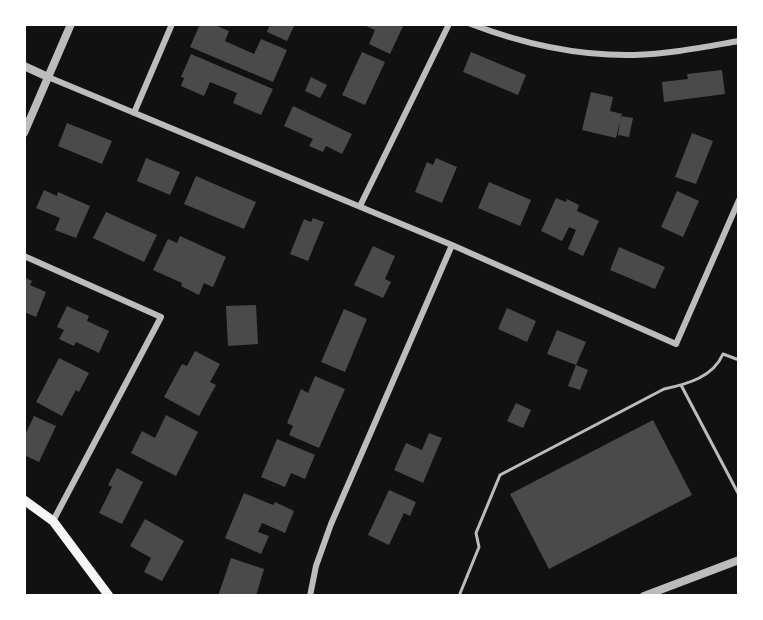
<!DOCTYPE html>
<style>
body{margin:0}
#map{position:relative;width:763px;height:620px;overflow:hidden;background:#111;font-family:Overpass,sans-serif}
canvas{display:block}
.frame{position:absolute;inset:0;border:26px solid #fff;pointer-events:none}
</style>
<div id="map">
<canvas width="763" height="620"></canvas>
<div class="frame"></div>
</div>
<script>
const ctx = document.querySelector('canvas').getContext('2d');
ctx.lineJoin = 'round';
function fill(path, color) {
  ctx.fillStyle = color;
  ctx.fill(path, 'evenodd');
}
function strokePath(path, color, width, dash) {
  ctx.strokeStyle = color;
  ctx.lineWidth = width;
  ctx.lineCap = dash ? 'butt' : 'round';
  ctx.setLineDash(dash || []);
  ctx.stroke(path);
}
const building = new Path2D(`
 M200,24H212L229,31L225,41L254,54L261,39L287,50L273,82L190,47Z
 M270,24H295L287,41L267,32Z
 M367,24H404L390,54L369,44L375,30L366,26Z
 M362,52L385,62L365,105L342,95Z
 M471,52L526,75L518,95L463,72Z
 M191,54L273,89L261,115L233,103L237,93L210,82L204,96L181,86L184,78L181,77Z
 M722,70L725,94L664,102L662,82L688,79L687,74Z
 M311,77L327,85L320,98L305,91Z
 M591,92L613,97L610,111L622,114L616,138L582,130Z
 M293,106L352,134L342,154L326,146L323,152L309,146L313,139L284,126Z
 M621,116L633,118L629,137L618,135Z
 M67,123L112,141L102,164L58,146Z
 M692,133L713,141L696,184L675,177Z
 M146,158L180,172L170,195L137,181Z
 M436,158L457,167L442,203L415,192L427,162L433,165Z
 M196,176L256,202L244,229L184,204Z
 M489,182L531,200L520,226L478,208Z
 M44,190L57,196L58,192L90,206L76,238L55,230L60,218L36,208Z
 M677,191L699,201L683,237L661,227Z
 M556,198L566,202L567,199L579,205L577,211L599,221L583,256L568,249L576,230L569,227L562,241L541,231Z
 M106,212L157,235L144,262L93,238Z
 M313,218L324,222L308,261L290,254L304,219L311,222Z
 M180,236L226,257L213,287L204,283L199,295L181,286L182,283L153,270L168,239L177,243Z
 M373,246L395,256L385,279L391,282L383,298L354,285Z
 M619,247L665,267L655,289L610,270Z
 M24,277L32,281L30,285L46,292L36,317L24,312Z
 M256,305L258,344L228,346L226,306Z
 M67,306L89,316L87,321L109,331L99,353L76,342L74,346L59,339L64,330L57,327Z
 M507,308L536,321L527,342L498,329Z
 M344,309L367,319L345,372L321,362Z
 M557,330L586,342L576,365L547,354Z
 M195,351L220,364L210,382L216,385L199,416L164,397L182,364L187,366Z
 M59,358L89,373L79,392L76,390L62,416L36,402Z
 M576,365L588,370L580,390L568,386Z
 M315,376L345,389L319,448L289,435L293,426L287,423L301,389L308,393Z
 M516,403L531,410L523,428L507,421Z
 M166,415L198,432L176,476L131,453L142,431L155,438Z
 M34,416L56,426L39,462L24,455V437Z
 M653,420L692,495L549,569L510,494Z
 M429,433L442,438L423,483L394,470L406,443L422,450Z
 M277,439L315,455L305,479L291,473L285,487L261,477Z
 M117,468L143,482L122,524L99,513L112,487L108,485Z
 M389,490L416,502L410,516L404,513L389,545L368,535Z
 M244,493L273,505L275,502L294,511L285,533L262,523L258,532L269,536L261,554L225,538Z
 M145,519L184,541L162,581L144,572L151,558L130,546Z
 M231,558L264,569L256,596H218Z`);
const service = new Path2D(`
 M681,385L739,495
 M459,596L479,547L476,533L500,475L664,389C688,384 713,377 723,354L739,360`);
const minor = new Path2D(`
 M471,24C523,44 578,56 634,55C669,54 704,47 739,41
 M48,77L452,245L676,344L739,200
 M134,113L172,24
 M360,206L449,24
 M24,256L161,317L53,521
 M310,596L316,566L331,524L452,245`);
const tertiary = new Path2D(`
 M24,66L48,77
 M24,133L71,24
 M644,596L739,560`);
const secondary = new Path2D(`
 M24,500L53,521L109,596`);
fill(building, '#4a4a4a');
strokePath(service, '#bcbcbc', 3);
strokePath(minor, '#bcbcbc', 6);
strokePath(tertiary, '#bcbcbc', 8);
strokePath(secondary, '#f5f5f5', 9);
</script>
